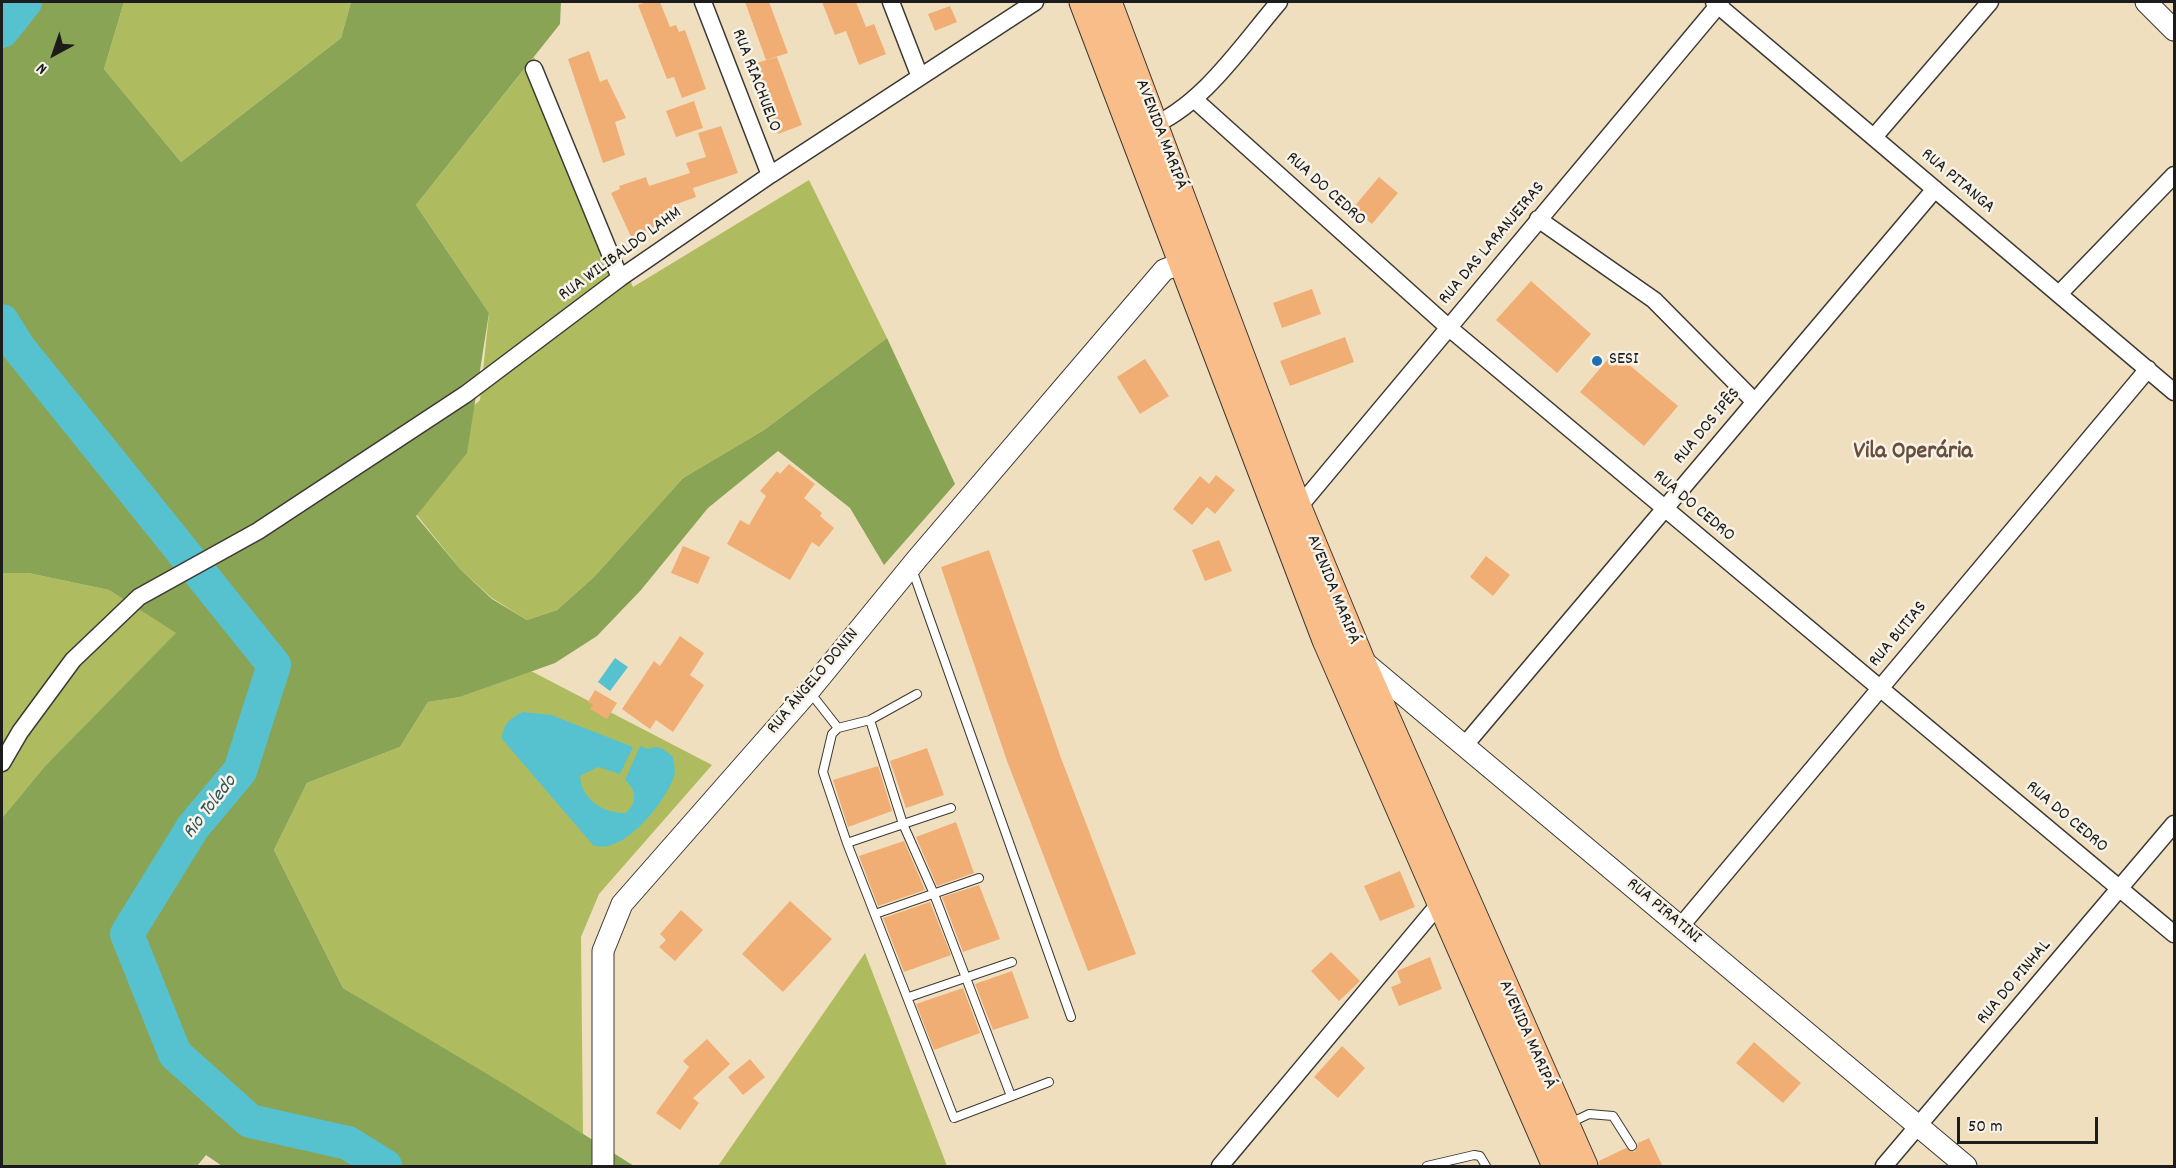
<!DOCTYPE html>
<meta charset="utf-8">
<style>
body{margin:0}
#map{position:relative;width:2176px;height:1168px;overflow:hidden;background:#f0dfbf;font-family:Dekko,sans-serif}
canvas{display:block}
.frame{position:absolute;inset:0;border:3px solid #1c1c1c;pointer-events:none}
.north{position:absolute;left:24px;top:24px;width:60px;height:60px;-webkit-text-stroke:4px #f7f3e8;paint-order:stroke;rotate:220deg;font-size:16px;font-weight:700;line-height:24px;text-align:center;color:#1c1c1c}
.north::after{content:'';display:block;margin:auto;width:21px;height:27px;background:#1c1c1c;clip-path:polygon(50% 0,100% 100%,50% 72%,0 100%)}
.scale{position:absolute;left:1957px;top:1117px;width:141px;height:27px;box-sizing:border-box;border:3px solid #1c1c1c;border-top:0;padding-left:8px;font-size:18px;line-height:21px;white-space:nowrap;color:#1c1c1c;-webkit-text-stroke:4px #f7f3e8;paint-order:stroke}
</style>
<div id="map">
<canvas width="2176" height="1168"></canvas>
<div class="frame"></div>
<div class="north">N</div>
<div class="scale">50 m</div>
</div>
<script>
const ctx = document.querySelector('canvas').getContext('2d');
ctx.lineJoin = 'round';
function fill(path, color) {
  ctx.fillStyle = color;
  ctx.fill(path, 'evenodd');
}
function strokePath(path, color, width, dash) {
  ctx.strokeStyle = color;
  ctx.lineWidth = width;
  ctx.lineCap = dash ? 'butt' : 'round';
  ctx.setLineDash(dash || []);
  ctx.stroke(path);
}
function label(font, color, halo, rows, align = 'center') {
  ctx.font = font + ' Dekko,sans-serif';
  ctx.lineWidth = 5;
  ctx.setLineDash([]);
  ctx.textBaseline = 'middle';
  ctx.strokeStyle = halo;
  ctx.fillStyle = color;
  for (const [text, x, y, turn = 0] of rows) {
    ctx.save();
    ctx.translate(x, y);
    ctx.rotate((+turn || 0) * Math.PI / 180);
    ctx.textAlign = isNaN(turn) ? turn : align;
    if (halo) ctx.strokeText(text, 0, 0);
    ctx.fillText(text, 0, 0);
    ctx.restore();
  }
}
const green = new Path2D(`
 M124,2H351L341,38L181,162L104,69Z
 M534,57L633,287L809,180L887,338L764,430L683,478L594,577L557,610L527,620L492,598L461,570L391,483L480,400L489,313L416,205Z
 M2,573H28L109,590L177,633L45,766L2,818Z
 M531,671L712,765L599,894L581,937L583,1134L343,988L274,850L307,783L400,747L428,702L460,697Z
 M865,953L947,1166H718Z`);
const forest = new Path2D(`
 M2,2H124L104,69L181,162L341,38L351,2H561L560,24L416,205L489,313L467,453L416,516L461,570L492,599L527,620L557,610L594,577L683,478L764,430L887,338L955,484L884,565L850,508L778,451L708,508L641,590L597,636L555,663L460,697L428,702L400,747L307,783L274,850L343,988L504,1084L634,1166H222L206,1155L197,1166H2V818L45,766L176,633L109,590L28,573H2Z`);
const water = new Path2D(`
 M615,658L628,667L610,691L598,682Z
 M523,712L551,715L633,747L620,774L598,767L580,776C581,799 604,814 626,813C637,803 637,790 625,780L640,746L648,749C659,744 665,750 673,757C674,763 676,771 674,776C666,802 622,857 593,845L502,739C503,724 509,719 523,712Z`);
const river = new Path2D(`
 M2,31L25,2
 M2,321L18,347L274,665L240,771L193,827L127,934L175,1054L250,1121L348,1143L385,1166`);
const building = new Path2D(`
 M646,2H660L670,27L676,25L679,32L685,30L706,89L682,98L674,77L667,79L638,5Z
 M745,2H769L788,53L766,60Z
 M822,2H856L866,27L874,24L886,54L859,65L846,31L835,35Z
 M950,6L957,22L935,31L928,14Z
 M589,51L600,82L607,79L626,118L615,122L625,155L603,163L568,59Z
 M777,57L802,125L778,134L753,64Z
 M694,101L703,128L676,137L666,111Z
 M721,126L738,173L693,188L696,197L674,205L677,213L668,216L670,220L631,237L611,193L620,189L619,186L646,177L649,186L690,173L686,163L706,157L698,133Z
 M1379,177L1398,193L1372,224L1353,208Z
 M1531,281L1591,334L1557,373L1496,320Z
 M1312,289L1321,314L1282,328L1273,303Z
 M1345,337L1354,362L1290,386L1280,361Z
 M1614,352L1678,406L1644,446L1580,392Z
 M1145,359L1169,396L1140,414L1117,377Z
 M789,464L815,484L804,498L822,513L820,516L834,528L819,547L812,542L790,580L727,544L740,520L749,525L766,496L760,491L777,471L780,474Z
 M1216,475L1235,490L1215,514L1207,507L1192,525L1173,509L1200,476L1209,484Z
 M1219,540L1232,571L1205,581L1192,550Z
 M683,546L710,557L698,584L671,573Z
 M989,550L1061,758L1136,954L1088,971L1007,761L941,567Z
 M1486,556L1510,575L1493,596L1470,577Z
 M680,636L704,653L690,675L704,685L673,732L656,720L650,729L622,709L654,661L660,666Z
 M595,690L617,703L607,719L590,709L593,705L588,702Z
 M927,748L944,795L906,808L890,761Z
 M878,766L892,811L848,827L833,780Z
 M956,822L974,873L937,886L916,837Z
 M904,841L925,890L878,906L859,856Z
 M1400,871L1415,907L1380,921L1364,886Z
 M979,885L1000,939L963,952L942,897Z
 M790,901L832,939L783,992L742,954Z
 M930,902L951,955L904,972L883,918Z
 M681,910L703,930L675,961L659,947L666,940L660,934Z
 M1331,952L1360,981L1339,1001L1311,971Z
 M1430,957L1442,989L1399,1006L1391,987L1401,983L1397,971Z
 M1012,971L1029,1018L993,1030L975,984Z
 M963,988L980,1033L934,1050L916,1004Z
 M707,1039L730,1064L693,1098L699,1103L680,1130L656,1113L689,1067L683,1061Z
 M1754,1042L1801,1083L1783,1103L1736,1063Z
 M1342,1046L1365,1068L1338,1098L1314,1077Z
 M750,1059L765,1077L743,1095L728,1077Z
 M1649,1138L1663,1167H1600L1599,1161L1626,1148L1635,1152L1638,1143Z`);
const service = new Path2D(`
 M912,569L1071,1017
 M809,691L838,728L832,734L823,772L847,843L954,1118L1049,1082
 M870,720L903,824L934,894L1011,1096
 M838,728L870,720L917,694
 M847,843L951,808
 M875,914L979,878
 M909,997L1012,962
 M1570,1123L1589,1114L1613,1116L1632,1146
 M1427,1166L1474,1155L1480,1156L1486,1166`);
const minor = new Path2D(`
 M703,2L770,175
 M891,2L920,77
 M1714,2L2174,392
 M534,69L620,278
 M1195,100L1448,327L2174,934
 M1147,128C1202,107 1242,45 1279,2
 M1874,137L1990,2
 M1538,219L1654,300L1755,402
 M2059,294L2174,175
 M1293,510L1298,508L1721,2
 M1464,746L1935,189
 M2,763L20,732L73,660L139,597L258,531L466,394L620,278L770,175L1035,2
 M1680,927L2148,369
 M1220,1166L1440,903
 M1884,1166L2174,824`);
const tertiary = new Path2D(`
 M2146,2L2174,30
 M1363,661L1966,1166
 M603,1166V951L622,904L809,691L917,559L1164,270L1182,263`);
const primary = new Path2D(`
 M1083,2L1326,640L1556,1166
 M1108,2L1298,508L1360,658L1584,1166`);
const markers = [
 [1597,361,6,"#1f6fb2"]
];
const streetNames = [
 ["RUA RIACHUELO",755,81,69],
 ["AVENIDA MARIPÁ",1160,135,69],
 ["RUA PITANGA",1957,182,40],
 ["RUA DO CEDRO",1325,190,42],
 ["RUA DAS LARANJEIRAS",1493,244,-50],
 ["RUA WILIBALDO LAHM",621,255,-36],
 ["RUA DOS IPÊS",1708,427,-50],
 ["RUA DO CEDRO",1693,507,40],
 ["AVENIDA MARIPÁ",1332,590,68],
 ["RUA BUTIAS",1899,635,-50],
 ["RUA ÂNGELO DONIN",814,682,-50],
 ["RUA DO CEDRO",2066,818,40],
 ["RUA PIRATINI",1663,912,40],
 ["RUA DO PINHAL",2015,983,-50],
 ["AVENIDA MARIPÁ",1526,1035,66]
];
const poiNames = [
 ["SESI",1609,361]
];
const waterNames = [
 ["Rio Toledo",211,808,-52]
];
const districtNames = [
 ["Vila Operária",1913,454]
];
fill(green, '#aebc5f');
fill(forest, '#8aa456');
fill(water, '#56c2cf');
strokePath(river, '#56c2cf', 34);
fill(building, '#f1ae74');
strokePath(service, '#3c3934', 10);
strokePath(minor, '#3c3934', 19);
strokePath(tertiary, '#3c3934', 23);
strokePath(primary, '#3c3934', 29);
strokePath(service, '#fff', 8);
strokePath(minor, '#fff', 16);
strokePath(tertiary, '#fff', 21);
strokePath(primary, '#f8bd89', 27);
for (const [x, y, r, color] of markers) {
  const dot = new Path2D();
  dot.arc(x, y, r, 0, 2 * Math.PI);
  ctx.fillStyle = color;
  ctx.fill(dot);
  strokePath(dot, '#f7f3e8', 2);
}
label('18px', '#1c1c1c', '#f7f3e8', streetNames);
label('18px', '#1c1c1c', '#f7f3e8', poiNames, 'left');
label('italic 20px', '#30565b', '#f7f3e8', waterNames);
label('bold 24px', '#674f3b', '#f7f3e8', districtNames);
</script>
